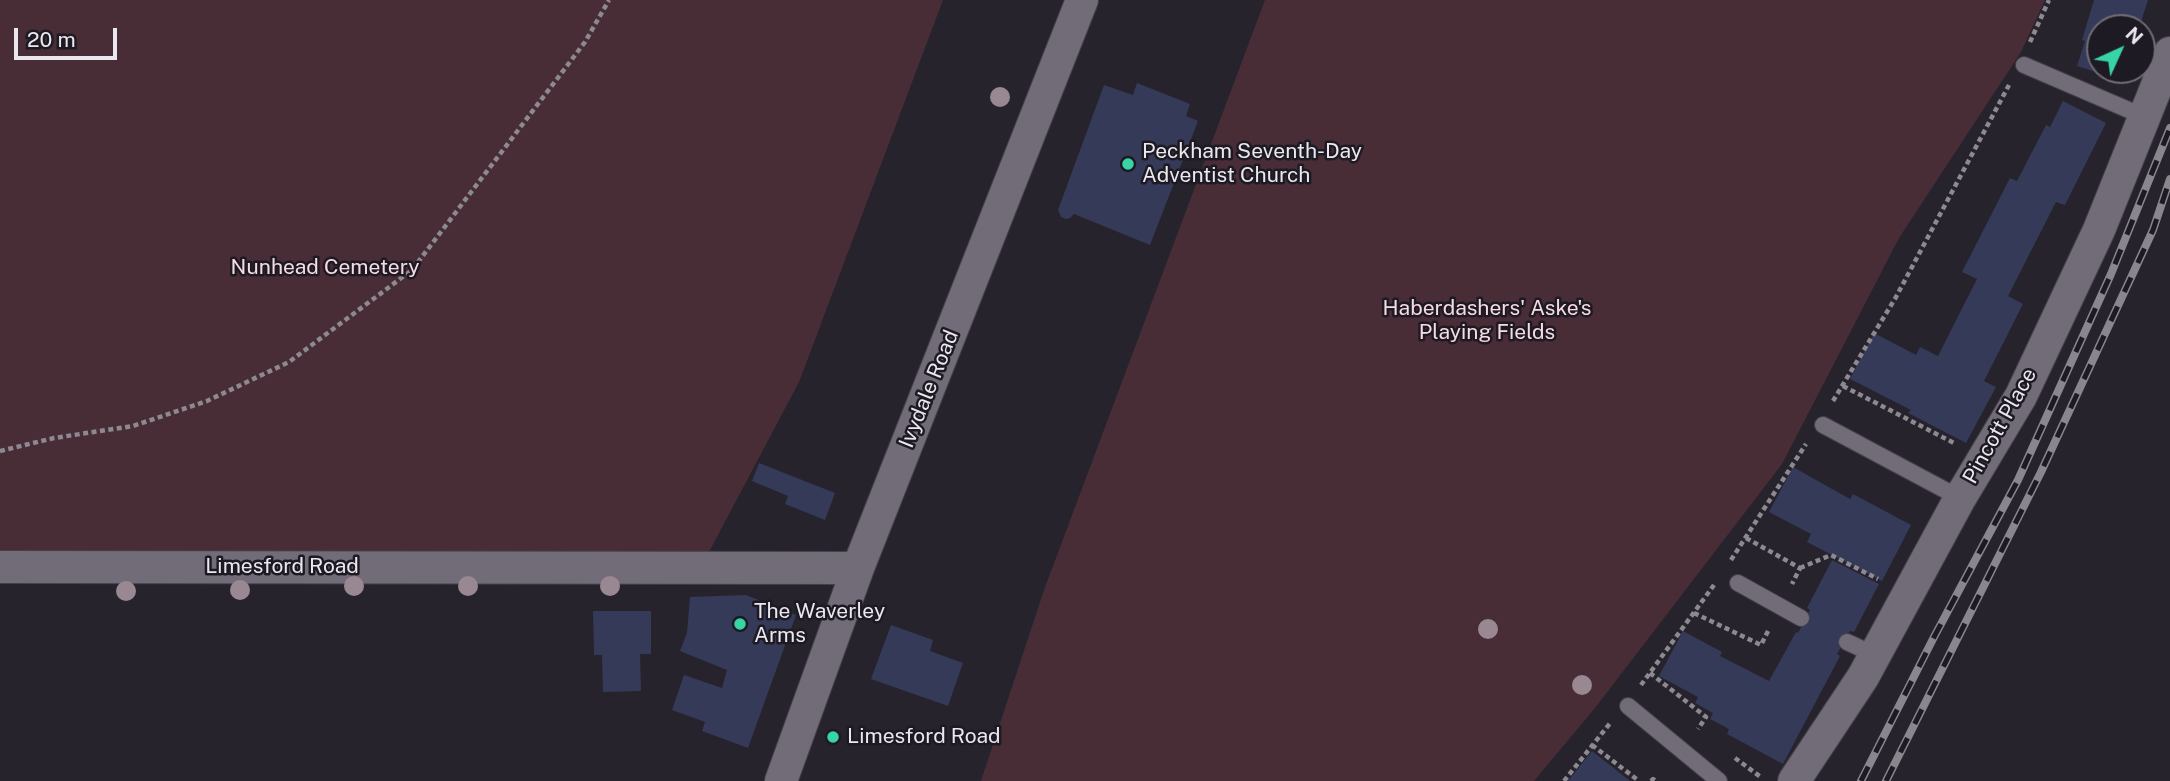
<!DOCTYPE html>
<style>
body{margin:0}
#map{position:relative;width:2170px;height:781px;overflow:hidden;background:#27232d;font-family:"Public Sans",sans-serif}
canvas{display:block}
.north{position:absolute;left:2086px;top:14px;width:70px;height:70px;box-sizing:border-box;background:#1e1a23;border:2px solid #706c74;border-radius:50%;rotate:45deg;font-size:19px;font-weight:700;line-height:28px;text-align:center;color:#eae8ee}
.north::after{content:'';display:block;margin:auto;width:24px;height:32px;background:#37d4a6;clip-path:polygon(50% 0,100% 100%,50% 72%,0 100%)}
.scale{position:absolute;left:14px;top:28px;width:103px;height:32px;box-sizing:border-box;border:4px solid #eae8ee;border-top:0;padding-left:9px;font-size:21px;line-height:24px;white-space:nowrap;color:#eae8ee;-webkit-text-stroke:5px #1e1a23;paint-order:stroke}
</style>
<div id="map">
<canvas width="2170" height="781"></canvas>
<div class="north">N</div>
<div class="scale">20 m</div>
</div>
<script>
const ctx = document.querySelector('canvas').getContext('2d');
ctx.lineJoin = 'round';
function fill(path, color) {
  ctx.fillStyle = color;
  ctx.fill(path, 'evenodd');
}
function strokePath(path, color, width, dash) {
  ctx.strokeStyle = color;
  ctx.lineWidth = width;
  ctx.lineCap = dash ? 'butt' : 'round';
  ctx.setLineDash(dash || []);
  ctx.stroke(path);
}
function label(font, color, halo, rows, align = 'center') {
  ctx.font = font + ' "Public Sans",sans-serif';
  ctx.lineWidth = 5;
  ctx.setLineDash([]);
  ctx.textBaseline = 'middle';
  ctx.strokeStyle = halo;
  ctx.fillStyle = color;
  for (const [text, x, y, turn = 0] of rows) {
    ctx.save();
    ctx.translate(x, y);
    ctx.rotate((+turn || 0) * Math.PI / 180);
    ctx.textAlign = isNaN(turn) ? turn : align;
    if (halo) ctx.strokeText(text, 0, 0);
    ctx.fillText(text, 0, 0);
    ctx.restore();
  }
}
const green = new Path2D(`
 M0,0H943L799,382L701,567L0,573Z
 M1265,0H2045L2021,52L1899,238L1782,464L1595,708L1534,781H981L1044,590Z`);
const building = new Path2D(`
 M2094,0H2148L2139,28H2100V70H2124L2121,80L2077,66L2085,41L2082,40Z
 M1137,83L1190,104L1186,116L1198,121L1150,245L1074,214L1070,218L1066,219L1061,217L1058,210L1104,85L1133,95Z
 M2063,101L2106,123L2065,205L2056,202L2008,296L2023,304L1984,381L1996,387L1966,443L1908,413L1911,410L1850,379L1874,333L1916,355L1920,347L1938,356L1977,279L1962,272L2010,178L2017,181L2046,125L2050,127Z
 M759,463L835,493L825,520L785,504L788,496L752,481Z
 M1793,467L1850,499L1853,494L1911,525L1882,581L1807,542L1811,534L1769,512Z
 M1832,560L1879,584L1854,632L1850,631L1837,654L1840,656L1783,764L1727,734L1729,729L1710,719L1713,713L1695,703L1698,697L1659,676L1683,631L1722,652L1720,656L1769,681L1796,632L1798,633L1810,610L1807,608Z
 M746,595L796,615L748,748L702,731L705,722L672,710L684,675L722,688L727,670L680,651L687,633L690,597Z
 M593,611H651V654H640L641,691L603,692L602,655H594Z
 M891,625L933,640L930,651L963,663L948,706L871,679Z
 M1592,751L1615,769L1630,781H1568Z`);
const path = new Path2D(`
 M2030,42L2049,0
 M1843,386L1954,443
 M1833,401L1896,297L2009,85
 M0,451L54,438L133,426L207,401L289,362L412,270L585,42L609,0
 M1746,538L1800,568L1792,584
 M1731,560L1806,444
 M1800,568L1831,555L1878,579
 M1694,613L1761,645L1769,629
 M1650,673L1706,717L1698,729
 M1641,685L1714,585
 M1592,745L1639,781
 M1735,758L1762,778
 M1564,781L1611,722
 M1651,781L1653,779L1656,781`);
const lane = new Path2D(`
 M2024,65L2145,117
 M1823,425L1960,498
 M1738,583L1801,618
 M1847,642L1875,655
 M1628,706L1719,781`);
const street = new Path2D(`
 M0,567L858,568
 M781,781L858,568L1082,0
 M1794,781L1863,677L1960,498L2021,396L2099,230L2170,53`);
const rail = new Path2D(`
 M1861,781L1934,637L2018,480L2111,274L2170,128
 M1886,781L2041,472L2153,230L2170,179`);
const trees = [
 [1000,97],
 [354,586],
 [468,586],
 [610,586],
 [240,590],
 [126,591],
 [1488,629],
 [1582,685]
];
const markers = [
 [1128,164,7,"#37d4a6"],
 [740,624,7,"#37d4a6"],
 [833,737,7,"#37d4a6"]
];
const poiNames = [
 ["Peckham Seventh-Day",1142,152],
 ["Adventist Church",1142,176],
 ["The Waverley",754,612],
 ["Arms",754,636],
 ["Limesford Road",847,737]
];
const parkNames = [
 ["Nunhead Cemetery",325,268],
 ["Haberdashers' Aske's",1487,309],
 ["Playing Fields",1487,333]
];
const streetNames = [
 ["Ivydale Road",929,389,-68],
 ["Pincott Place",2000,426,-61],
 ["Limesford Road",282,567]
];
fill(green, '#492d36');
fill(building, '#353a59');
strokePath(lane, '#444249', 18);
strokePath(street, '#444249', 34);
strokePath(path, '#8c8991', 4.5, [5, 3.5]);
strokePath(lane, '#716c78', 16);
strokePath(street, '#716c78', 32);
strokePath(rail, '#89868e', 8);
strokePath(rail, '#1e1a23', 5, [16]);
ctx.fillStyle = '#998891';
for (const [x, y] of trees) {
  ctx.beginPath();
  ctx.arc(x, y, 10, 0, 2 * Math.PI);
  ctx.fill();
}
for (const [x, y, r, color] of markers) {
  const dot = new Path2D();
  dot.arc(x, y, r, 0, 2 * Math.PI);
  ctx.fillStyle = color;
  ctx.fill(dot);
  strokePath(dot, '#1e1a23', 2.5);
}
label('21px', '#eae8ee', '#1e1a23', poiNames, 'left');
label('21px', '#f7dbe3', '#1e1a23', parkNames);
label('21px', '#eae8ee', '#1e1a23', streetNames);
</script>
